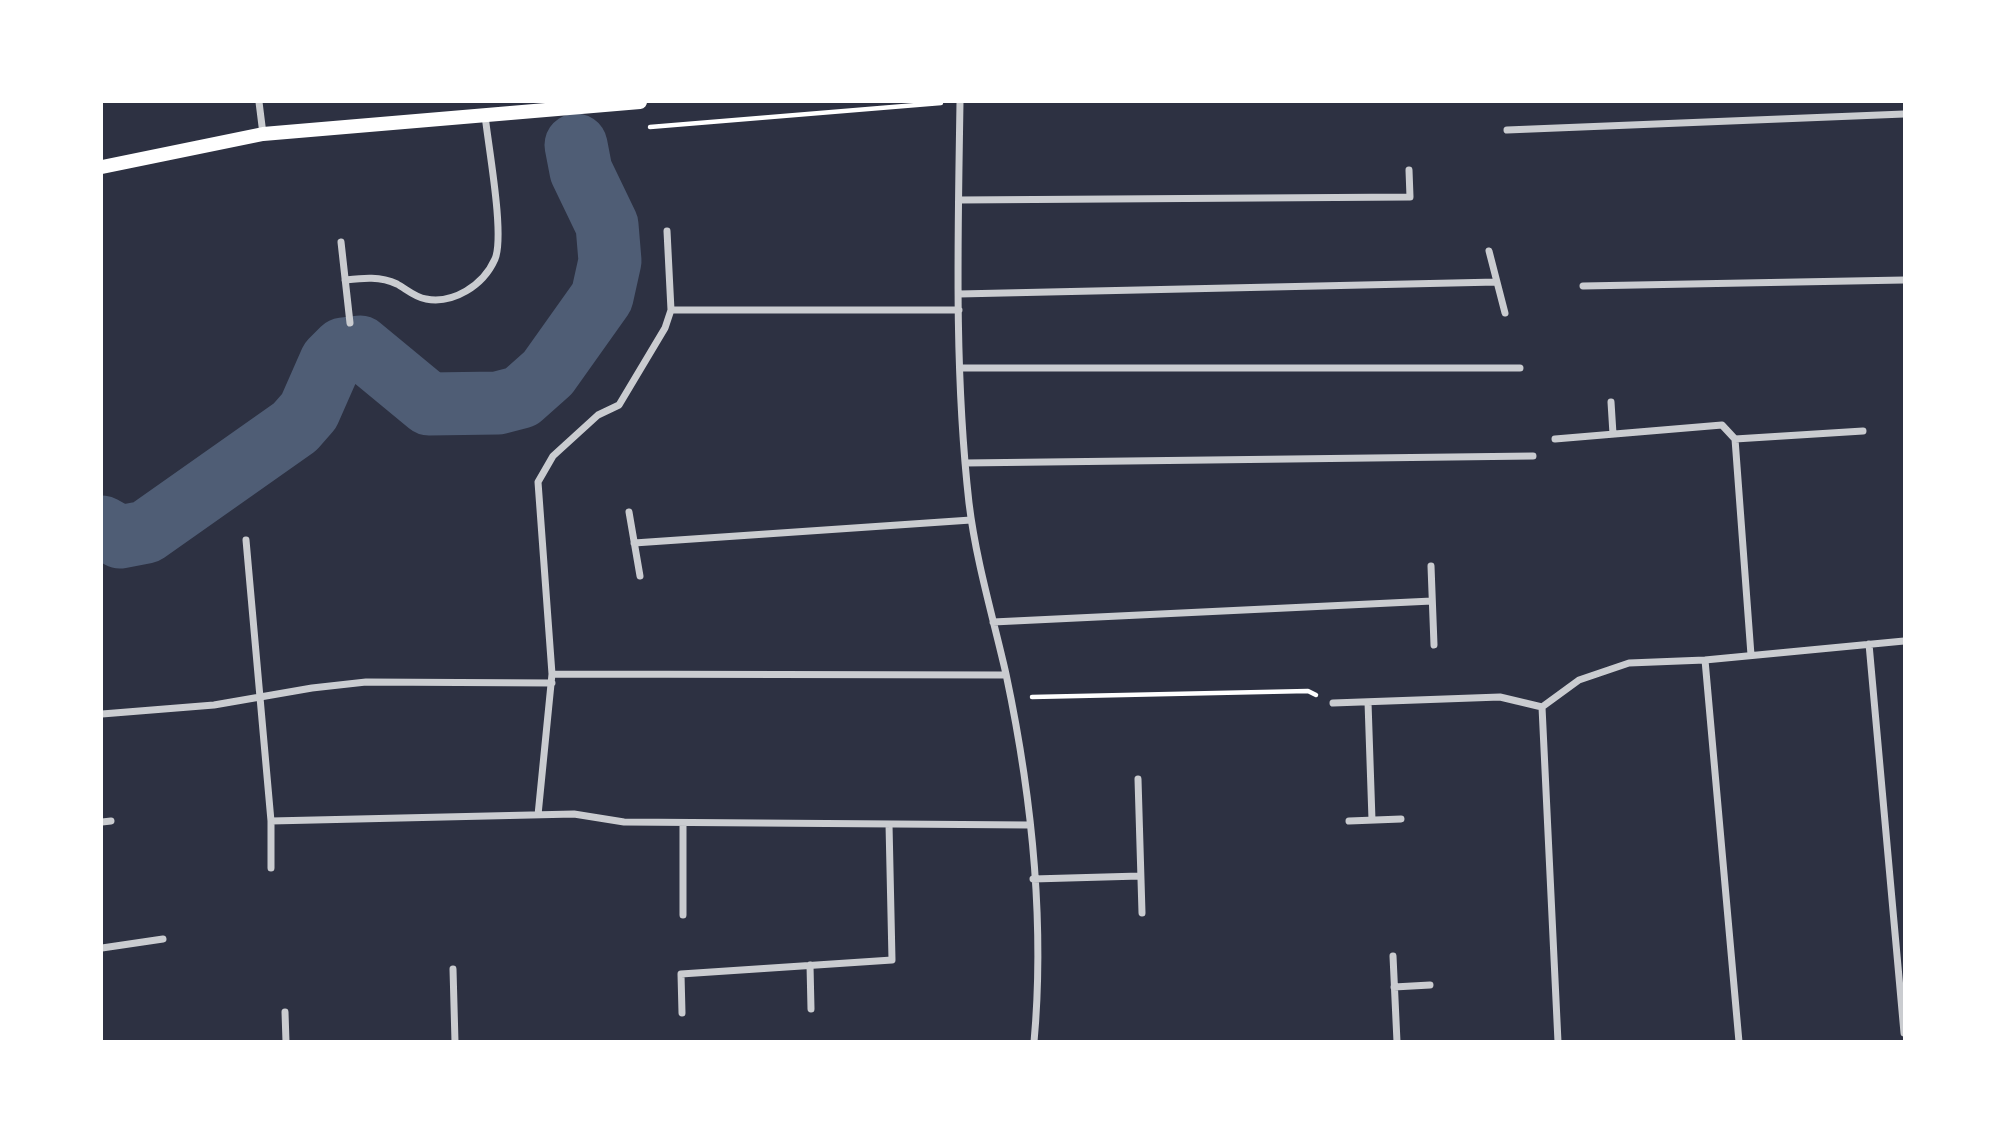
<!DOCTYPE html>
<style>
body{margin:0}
#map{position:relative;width:2006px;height:1143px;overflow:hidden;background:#2d3142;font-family:Jost,sans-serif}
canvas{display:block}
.frame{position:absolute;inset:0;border:103px solid #fff;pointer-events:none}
</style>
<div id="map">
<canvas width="2006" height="1143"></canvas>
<div class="frame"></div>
</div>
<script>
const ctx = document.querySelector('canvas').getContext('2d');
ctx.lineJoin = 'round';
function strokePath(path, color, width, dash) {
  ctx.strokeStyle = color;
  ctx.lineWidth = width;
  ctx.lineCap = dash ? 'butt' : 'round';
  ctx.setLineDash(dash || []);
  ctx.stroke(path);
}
const river = new Path2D(`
 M102,527L120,537L146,532L295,427L309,411L331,361L343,349L360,347L429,404L498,403L521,397L548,373L602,297L610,261L607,225L581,171L576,145`);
const path = new Path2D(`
 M650,127L941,103
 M1032,697L1308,691L1316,695`);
const minor = new Path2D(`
 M259,102L263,134
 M960,102C958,235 954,370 969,503C976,561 993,617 1006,674C1031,792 1045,921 1034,1042
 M1507,130L1904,114
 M959,200L1410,197L1409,170
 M341,242L350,323
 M1489,251L1505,313
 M345,280C363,278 380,276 397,284C406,289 416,298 426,299C453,304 483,286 495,259C505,235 488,145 485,115
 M1583,286L1904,280
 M959,294L1497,282
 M671,310H959
 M961,368H1520
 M1611,402L1613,434
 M1555,439L1722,425L1735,439L1863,431
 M1735,439L1751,655
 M965,463L1533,456
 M629,512L640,576
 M246,540L271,821V868
 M634,543L971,520
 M1431,566L1434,645
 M993,622L1432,601
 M1869,644L1904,1033
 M1705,660L1739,1042
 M552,674L1006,675
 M1368,702L1372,820
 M1333,703L1500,697L1542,707
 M102,714L214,705L312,688L366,682L552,683
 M1138,779L1142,913
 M538,815L552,674L538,482L553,456L598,415L619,405L665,328L671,310L667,231
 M271,821L574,814L624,822L1029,825
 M1349,821L1401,819
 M102,822L111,821
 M683,823V915
 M1033,879L1140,876
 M102,948L163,939
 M1393,956L1397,1042
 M810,965L811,1009
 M453,969L455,1042
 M1394,987L1430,985
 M285,1012L286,1042
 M682,1013L681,974L892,960L889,824
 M1558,1042L1542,707L1579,680L1629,663L1705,660L1904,641`);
const secondary = new Path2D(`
 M102,167L263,134L640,102`);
strokePath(river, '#4f5d75', 63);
strokePath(path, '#fff', 4.5);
strokePath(minor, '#caccd0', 7);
strokePath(secondary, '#fff', 14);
</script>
